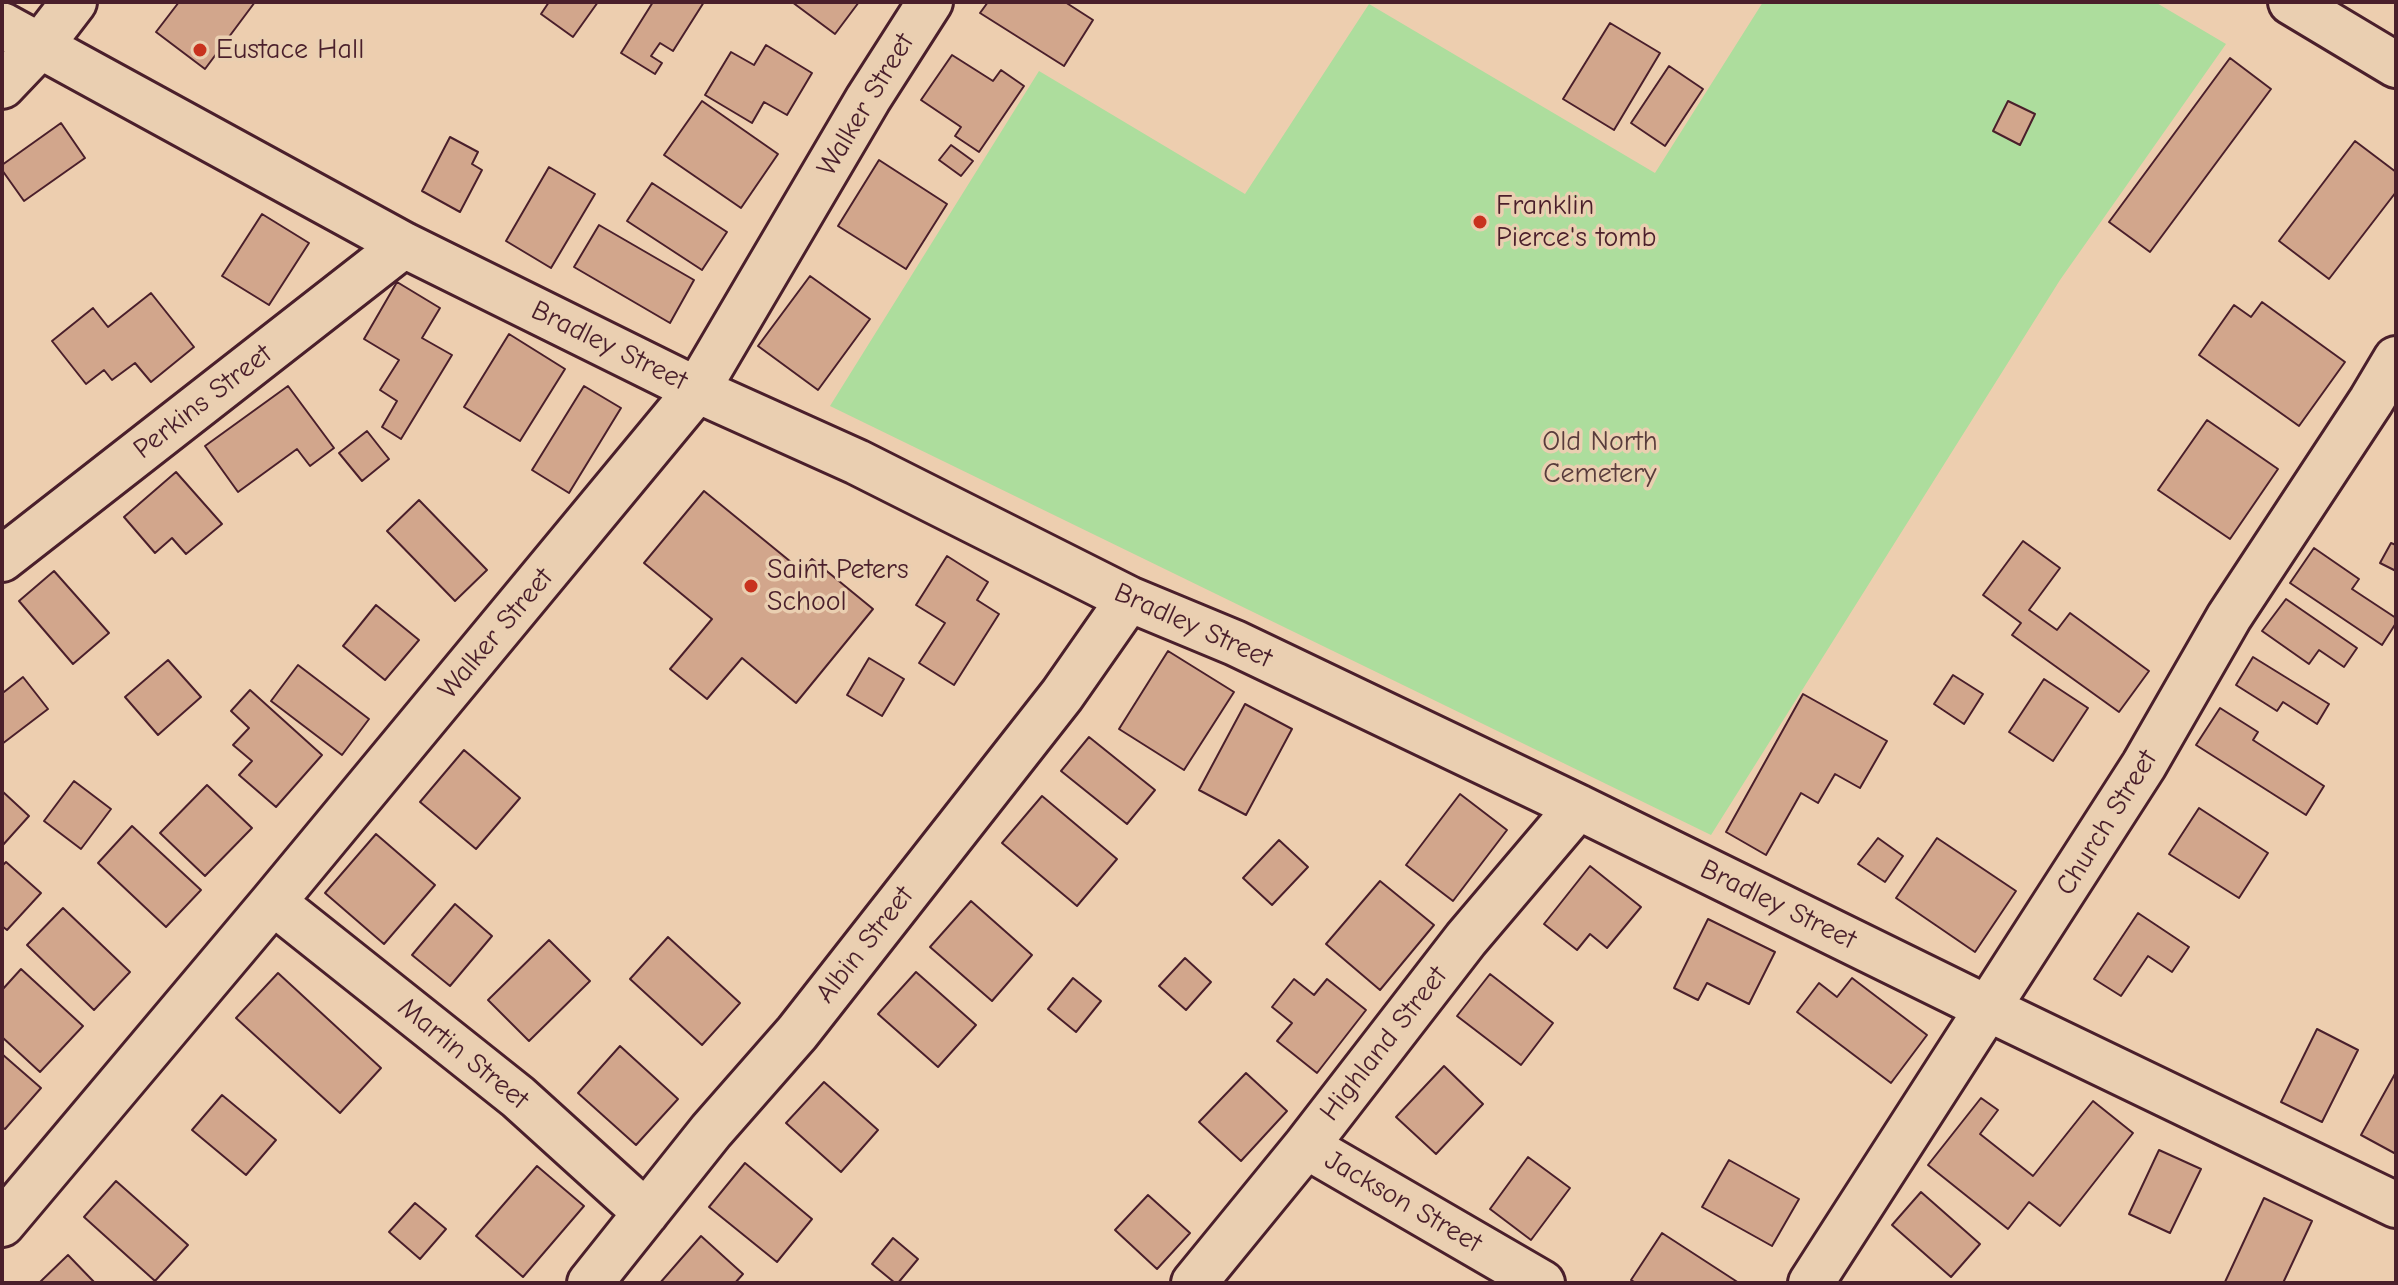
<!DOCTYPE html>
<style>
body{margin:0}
#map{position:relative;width:2398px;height:1285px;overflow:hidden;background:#edceaf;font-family:"Comic Neue",sans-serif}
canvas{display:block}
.frame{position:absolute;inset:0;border:4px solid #4a1f2b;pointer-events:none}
</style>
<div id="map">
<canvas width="2398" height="1285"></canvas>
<div class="frame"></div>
</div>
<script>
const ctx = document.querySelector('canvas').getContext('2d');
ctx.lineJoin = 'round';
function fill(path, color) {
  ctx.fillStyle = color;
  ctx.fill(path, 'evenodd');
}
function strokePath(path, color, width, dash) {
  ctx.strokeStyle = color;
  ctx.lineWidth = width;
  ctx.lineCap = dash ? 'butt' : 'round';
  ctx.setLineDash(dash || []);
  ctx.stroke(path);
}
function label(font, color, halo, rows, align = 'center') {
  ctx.font = font + ' "Comic Neue",sans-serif';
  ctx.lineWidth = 7;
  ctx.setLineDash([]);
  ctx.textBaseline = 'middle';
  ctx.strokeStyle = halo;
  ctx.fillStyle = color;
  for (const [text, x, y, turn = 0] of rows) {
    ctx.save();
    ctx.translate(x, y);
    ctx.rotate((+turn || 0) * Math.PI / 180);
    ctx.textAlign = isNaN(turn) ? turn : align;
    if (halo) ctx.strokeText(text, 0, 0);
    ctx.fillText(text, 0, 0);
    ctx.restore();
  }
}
const green = new Path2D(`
 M1763,2H2155L2226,44L2060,280L1711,835L830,406L1039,71L1245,194L1369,4L1655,173Z`);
const building = new Path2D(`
 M179,2H255L205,69L156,32Z
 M549,2H598L573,37L541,14Z
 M653,2H704L673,51L660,43L651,56L662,63L655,74L621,53Z
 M792,2H859L835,34Z
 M988,2H1065L1093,20L1064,66L980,13Z
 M1610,23L1660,53L1614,130L1563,99Z
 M766,45L812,73L787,115L764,102L752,123L705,95L731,52L754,65Z
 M952,55L993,81L1001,70L1024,86L979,152L955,136L961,127L921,100Z
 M2230,58L2271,89L2150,252L2109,222Z
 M1669,66L1703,89L1665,146L1631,123Z
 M702,101L778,154L741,208L664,155Z
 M2008,101L2035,114L2020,145L1993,131Z
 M61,123L85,158L24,201L2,170V165Z
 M450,137L478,152L472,164L482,170L460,212L422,191Z
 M2355,141L2396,172V192L2329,279L2279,241Z
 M951,145L973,161L961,176L939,160Z
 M879,160L947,204L906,269L838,226Z
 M549,167L595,194L551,268L506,241Z
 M652,183L727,232L702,270L627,221Z
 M262,214L309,243L269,305L222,276Z
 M599,225L694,280L670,323L574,267Z
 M810,276L870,319L818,390L758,346Z
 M397,282L440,308L422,338L452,355L401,439L382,427L397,401L380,390L399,360L364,339Z
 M151,293L194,347L151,382L135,363L112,380L104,370L86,384L52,341L93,308L108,327Z
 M2262,302L2345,362L2299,426L2199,355L2234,305L2251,317Z
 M509,334L565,369L520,441L464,407Z
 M288,386L334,448L310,466L297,449L238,492L205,446Z
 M584,386L621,408L569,493L532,470Z
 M2207,420L2278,469L2230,539L2158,490Z
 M367,431L389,459L362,481L339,453Z
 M176,472L222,524L186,554L172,538L155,553L124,517Z
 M704,491L802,571L812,559L873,609L796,703L742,658L707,699L670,669L712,619L644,563Z
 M419,500L487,570L455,601L387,531Z
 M2023,541L2060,568L2029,610L2057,630L2070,613L2149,671L2119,712L2012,635L2021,623L1983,595Z
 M2391,543L2396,545V571L2380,563Z
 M2314,548L2359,579L2352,589L2396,618V623L2382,645L2290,583Z
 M947,556L988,582L977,600L999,614L954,685L919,663L945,623L916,605Z
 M54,571L109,633L73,664L19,601Z
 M2286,599L2357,648L2344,667L2319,650L2309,664L2262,631Z
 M376,605L419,640L385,680L343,646Z
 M1168,651L1234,692L1184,770L1119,729Z
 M2253,657L2329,704L2317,724L2283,702L2277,711L2236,685Z
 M869,658L904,679L882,716L847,695Z
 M168,660L201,697L158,735L125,697Z
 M298,665L369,719L342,755L271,701Z
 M1953,675L1983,694L1964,724L1934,704Z
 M23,677L48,709L2,744V689L4,692Z
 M2044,679L2088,708L2053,761L2009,732Z
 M250,690L322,755L276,807L239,775L252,761L233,745L249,728L231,711Z
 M1803,694L1887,741L1860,788L1835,774L1818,803L1801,793L1766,855L1726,832Z
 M1245,704L1292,729L1246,815L1199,790Z
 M2220,708L2258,732L2253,740L2324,786L2306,815L2196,745Z
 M1089,737L1155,790L1127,824L1061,771Z
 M464,750L520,798L476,849L420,802Z
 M74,781L111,809L81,849L44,821Z
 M207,785L252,828L205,876L160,833Z
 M2,791L29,816L2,846Z
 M1460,794L1507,830L1453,901L1406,865Z
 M1042,796L1117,859L1077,906L1002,843Z
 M2199,808L2268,853L2239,898L2169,854Z
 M132,826L201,890L166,927L98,863Z
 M376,834L435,885L384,944L325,893Z
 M1878,838L1903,856L1885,882L1858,864Z
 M1937,838L2016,891L1975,952L1896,898Z
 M1279,840L1308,867L1272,905L1243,878Z
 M6,862L41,893L7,930L2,926V866Z
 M1590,866L1641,907L1607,948L1590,934L1577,950L1544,924Z
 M1380,881L1434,925L1380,990L1326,944Z
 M971,901L1032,955L992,1001L930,947Z
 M455,904L492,936L450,986L412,955Z
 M63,908L130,972L94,1010L27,945Z
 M2138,913L2189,947L2172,972L2148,956L2121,996L2094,979Z
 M1708,919L1775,952L1749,1004L1707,983L1698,1000L1674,988Z
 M668,937L740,1003L702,1045L630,979Z
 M549,940L590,981L529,1041L488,1000Z
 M1185,958L1211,982L1186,1010L1159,986Z
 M21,969L83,1026L40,1072L2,1037V990Z
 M916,972L976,1025L938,1067L878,1014Z
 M278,973L381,1068L340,1113L236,1018Z
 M1490,974L1553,1023L1521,1065L1457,1016Z
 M1073,978L1101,1001L1076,1032L1048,1009Z
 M1852,978L1927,1035L1891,1083L1797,1012L1819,983L1837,997Z
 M1294,979L1314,995L1327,979L1366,1010L1317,1073L1277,1041L1292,1023L1272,1007Z
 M2317,1029L2358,1050L2322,1122L2281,1102Z
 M620,1046L678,1099L636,1145L578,1093Z
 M2,1054L41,1088L5,1129L2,1127Z
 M1444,1066L1483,1104L1436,1154L1396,1117Z
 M2396,1072V1154L2361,1135Z
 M1246,1073L1287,1111L1241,1161L1199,1122Z
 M824,1082L878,1130L841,1172L786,1123Z
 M222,1095L276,1140L246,1175L192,1130Z
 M1981,1098L1998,1110L1980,1134L2033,1176L2093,1101L2133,1133L2060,1226L2029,1202L2008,1229L1928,1165Z
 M2159,1150L2201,1169L2170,1233L2129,1214Z
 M1528,1157L1570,1188L1531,1240L1490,1209Z
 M1729,1160L1799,1199L1772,1246L1702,1207Z
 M745,1163L812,1219L777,1262L709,1207Z
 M537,1166L584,1206L523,1277L476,1236Z
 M116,1181L188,1245L155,1281L84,1217Z
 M1921,1192L1980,1244L1951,1277L1892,1225Z
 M1148,1195L1190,1233L1157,1269L1115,1230Z
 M2264,1198L2312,1221L2283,1283H2228L2225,1282Z
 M415,1203L446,1229L420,1259L389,1232Z
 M1662,1233L1739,1283H1636L1631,1280Z
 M701,1236L743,1274L735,1283H660Z
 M893,1238L918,1259L898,1283H895L872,1264Z
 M68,1255L95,1283H39Z`);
const minor = new Path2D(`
 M2291,2L2396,65
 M2,25L404,245L697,390L857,462L1129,599L1235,643L1578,807L1989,1009L2396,1205
 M2,86L41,45L74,2
 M2,559L404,245
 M273,902L518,1097L646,1213
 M1306,1146L1542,1283
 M2,1224L273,902L697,390L868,99L930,2
 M590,1283L711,1131L797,1033L1062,695L1129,599
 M1194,1283L1306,1146L1466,939L1578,807
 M1811,1283L2144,765L2229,617L2371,401L2396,359`);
const markers = [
 [200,50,8,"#c8321e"],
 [1480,222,8,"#c8321e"],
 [751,586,8,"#c8321e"]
];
const poiNames = [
 ["Eustace Hall",216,50],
 ["Franklin",1496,206],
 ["Pierce's tomb",1496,238],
 ["Saint Peters",767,570],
 ["School",767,602]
];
const streetNames = [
 ["Walker Street",866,105,-59],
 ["Bradley Street",609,346,26],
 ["Perkins Street",203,402,-38],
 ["Bradley Street",1193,626,24],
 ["Walker Street",496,634,-50],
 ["Church Street",2107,823,-58],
 ["Bradley Street",1778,905,26],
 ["Albin Street",865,945,-52],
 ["Highland Street",1384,1044,-52],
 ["Martin Street",463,1054,39],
 ["Jackson Street",1403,1202,30]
];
const parkNames = [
 ["Old North",1600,442],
 ["Cemetery",1600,474]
];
fill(green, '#addd9d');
fill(building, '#d2a68c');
strokePath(building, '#4a1f2b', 2);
strokePath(minor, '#4a1f2b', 50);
strokePath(minor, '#eacfb1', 44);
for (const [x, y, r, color] of markers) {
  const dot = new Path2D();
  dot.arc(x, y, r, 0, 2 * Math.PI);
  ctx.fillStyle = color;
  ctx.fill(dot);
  strokePath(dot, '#eacfb1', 3);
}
label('28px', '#4a1f2b', '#eacfb1', poiNames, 'left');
label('28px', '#4a1f2b', '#eacfb1', streetNames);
label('28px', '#593c3c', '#eacfb1', parkNames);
</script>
